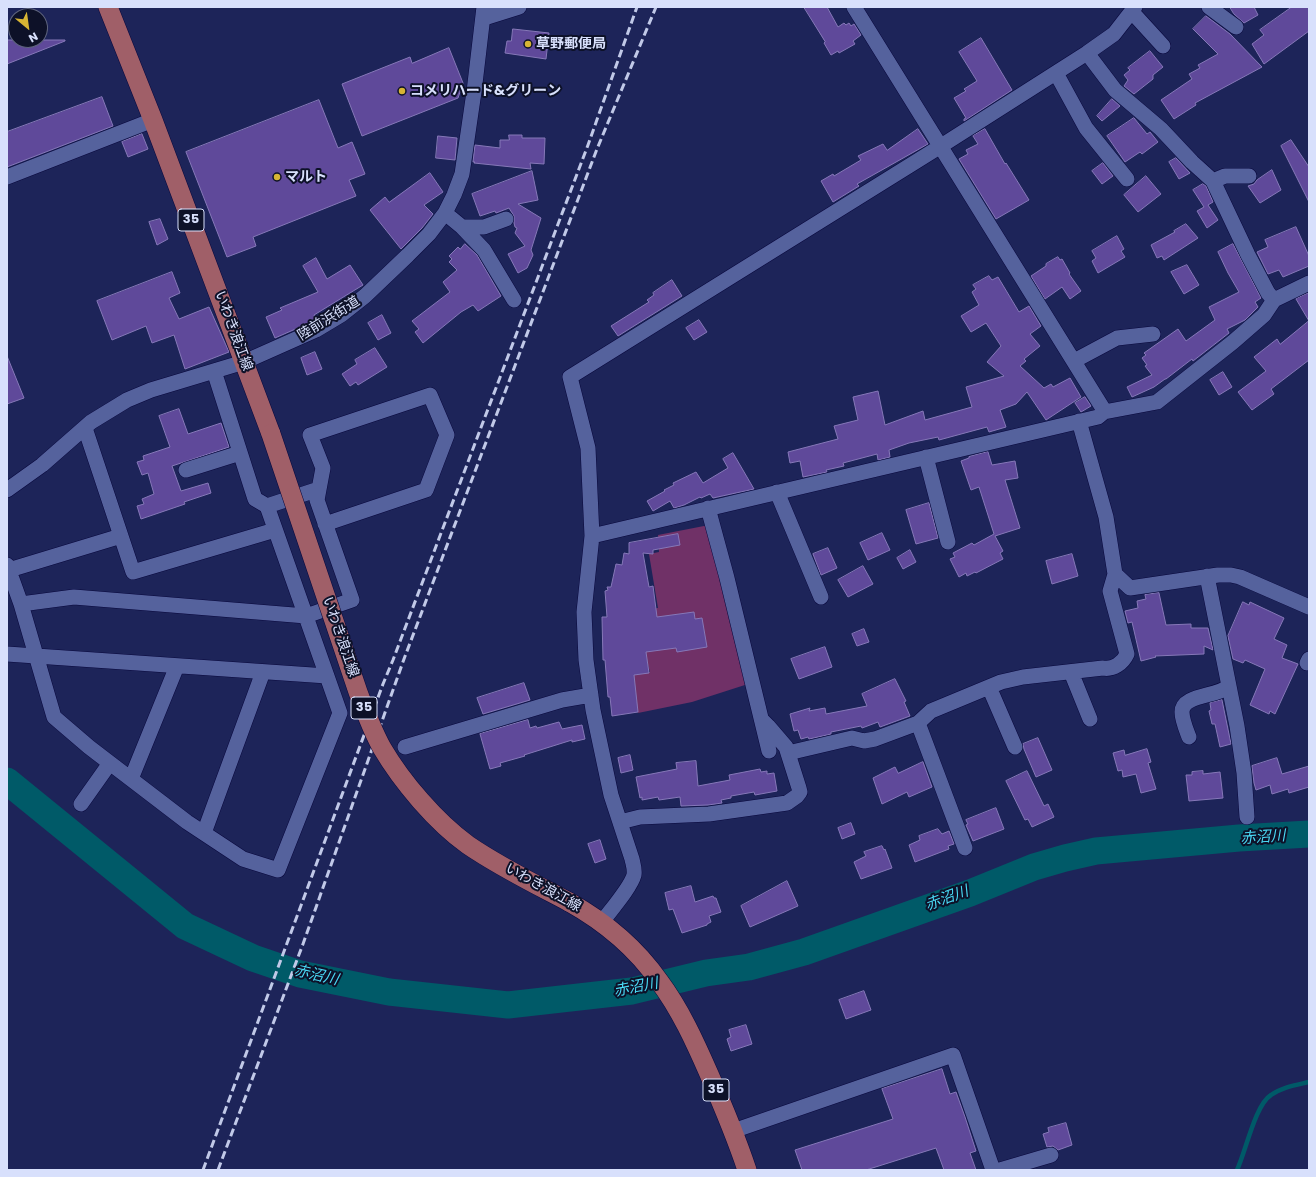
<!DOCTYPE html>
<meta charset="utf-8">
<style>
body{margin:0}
#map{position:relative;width:1316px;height:1177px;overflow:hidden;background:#1d2459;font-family:Poppins,sans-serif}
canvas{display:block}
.frame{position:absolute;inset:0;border:8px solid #d8e0fc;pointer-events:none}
.north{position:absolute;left:8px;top:8px;width:40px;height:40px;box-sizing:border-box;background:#0d1128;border:1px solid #5e647d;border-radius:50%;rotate:151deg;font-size:11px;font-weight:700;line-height:16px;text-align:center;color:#d8e0fc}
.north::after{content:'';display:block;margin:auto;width:14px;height:18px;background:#d7b434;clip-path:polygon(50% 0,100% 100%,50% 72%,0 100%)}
</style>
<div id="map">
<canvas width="1316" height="1177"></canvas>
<div class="frame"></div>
<div class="north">N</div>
</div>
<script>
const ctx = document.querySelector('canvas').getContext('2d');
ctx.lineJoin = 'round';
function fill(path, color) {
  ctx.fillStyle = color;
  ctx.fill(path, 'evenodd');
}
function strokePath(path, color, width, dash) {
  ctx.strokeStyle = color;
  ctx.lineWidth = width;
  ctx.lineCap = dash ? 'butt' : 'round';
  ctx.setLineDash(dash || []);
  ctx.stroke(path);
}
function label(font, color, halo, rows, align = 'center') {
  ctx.font = font + ' Poppins,"Noto Sans JP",sans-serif';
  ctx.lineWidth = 4;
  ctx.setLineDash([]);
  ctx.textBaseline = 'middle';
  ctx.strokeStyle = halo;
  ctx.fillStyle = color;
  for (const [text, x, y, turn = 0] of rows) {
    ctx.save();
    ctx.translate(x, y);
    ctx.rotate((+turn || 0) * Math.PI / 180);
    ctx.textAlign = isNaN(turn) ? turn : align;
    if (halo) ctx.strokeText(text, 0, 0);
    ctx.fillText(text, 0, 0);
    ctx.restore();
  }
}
const green = new Path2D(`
 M709,525L748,684L692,702L638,713L633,675L650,672L644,651L643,609L658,608L649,554L659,552L658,535Z`);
const stream = new Path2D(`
 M1237,1170C1246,1151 1255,1105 1271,1095C1282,1087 1296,1085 1309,1082`);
const river = new Path2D(`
 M7,781L185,926L253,958L300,974L389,992L508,1005L632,991L706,973L749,967L804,952L970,893L1034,867L1065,858L1096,851L1239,838L1309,834`);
const building = new Path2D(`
 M804,7H827L838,27L844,23L846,25L849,23L851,26L854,24L861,35L853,41L855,44L839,53L838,51L831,55L824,43L825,42Z
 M1230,7H1254L1258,15L1244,23L1234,14Z
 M1292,7H1309V31L1264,64L1252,44L1264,35L1260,30Z
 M1206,16L1230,34L1262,67L1195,103L1196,105L1174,119L1161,100L1192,79L1189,74L1200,68L1198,65L1218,54L1193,29Z
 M513,29L549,33L546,59L505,53L507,41H511Z
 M981,38L1012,90L964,121V119L966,118L954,98L966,91L964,89L977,81L959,52Z
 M7,40H65V41L7,64Z
 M449,48L463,83L458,98L362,136L342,84L410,57L412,63Z
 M1150,51L1163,67L1153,75V79L1134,94L1124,86L1128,80L1124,75L1130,70L1128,68Z
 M102,97L113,126L7,167V132Z
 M1112,99L1120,106L1102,121L1097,116Z
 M319,100L338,148L352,142L365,174L349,180L356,196L253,237L256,246L227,257L186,152Z
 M1134,118L1147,134L1150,132L1158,142L1142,154L1140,152L1125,162L1107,136Z
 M918,129L928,144L857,184L859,186L833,202L821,181L833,174L834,176L861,160L858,156L883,144L887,150Z
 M985,129L1005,164L1006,163L1029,200L996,219L959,159L968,154L966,150L978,144L973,136Z
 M142,134L148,149L128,157L122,142Z
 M509,135H522V138H545L544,164L530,163L531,169L474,163L475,162H473L475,145L500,148V140H509Z
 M438,136L457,138L455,160L436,158Z
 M1291,140L1309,167V202L1281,146Z
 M1176,158L1190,173L1179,179L1169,162Z
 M1103,163L1113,176L1102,184L1092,171Z
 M1272,170L1281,190L1260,203L1248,186L1254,184L1257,180Z
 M532,171L538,200L518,204L541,218L531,250L533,255L527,268L518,273L508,254L525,246L515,233L517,228L515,227L514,223V216L509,208L496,213L495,211L480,216L472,194Z
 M430,173L443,192L424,205L433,214L422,228L401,249L370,210L385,197L389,202Z
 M1146,176L1161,194L1138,212L1124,195Z
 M1203,184L1206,186L1213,202L1208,205L1218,220L1207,228L1197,211L1204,207L1193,190Z
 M160,219L168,239L157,245L149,222Z
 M1186,224L1198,238L1164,260L1162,256L1157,258L1151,245L1175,232L1174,231Z
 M1296,227L1309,256V266L1283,277L1279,270L1268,274L1257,252L1268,247L1265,240Z
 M1117,236L1124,249L1121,251L1125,257L1098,273L1092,261L1096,258L1092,251Z
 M465,244L477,255L501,296L478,311L473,305L461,312L423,343L415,332L419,329L412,321L450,292L443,282L457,270L449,262L452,259L449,256L458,247L460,249Z
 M1233,244L1261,298L1255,302L1258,307L1245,320L1227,329L1229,333L1193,361L1192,359L1166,379H1165L1154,387L1132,397L1127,387L1152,375L1145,366L1147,365L1142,358L1146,355L1144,353L1178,329L1186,341L1215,320L1209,307L1239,292L1228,273L1218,252Z
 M1058,257L1060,260L1062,259L1070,273L1069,274L1081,291L1070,299L1062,287L1045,299L1031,276L1046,266V264Z
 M316,258L327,279L350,265L363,285L314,315L316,320L275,338L266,317L282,310L280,308L318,292L303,266Z
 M1187,265L1199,285L1184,294L1171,272Z
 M172,272L180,293L169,298L179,319L209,307L229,352L185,369L174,335L152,343L146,326L112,340L97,301Z
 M989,276L992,280L998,277L1019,312L1029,306L1041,326L1030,334L1040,346L1024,359L1026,361L1020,366L1044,388L1051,384L1053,387L1070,378L1081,397L1046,420L1027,392L1016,404L1000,410L1006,427L989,432L987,427L939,440L938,437L909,443L889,450L890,457L878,460L877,454L843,463L844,466L826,470L827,472L803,477L800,461L790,463L788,452L838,439L834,426L858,420L853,397L878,391L885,425L923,411L925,420L972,407L966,387L1004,376L987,362L1001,346L986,323L971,332L961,316L979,305L972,292L976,289L973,285Z
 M672,280L682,296L618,336L611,326L649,302L647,300L654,295L653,293Z
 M1309,293V321L1296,299Z
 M382,315L391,333L378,340L368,323Z
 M699,320L707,332L694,340L686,328Z
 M1309,321V360L1271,389L1274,394L1252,410L1238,392L1266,371L1254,357L1277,339L1280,344Z
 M375,348L387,367L358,385L356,382L350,386L342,374L357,364L355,360Z
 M315,352L322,369L307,375L301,358Z
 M7,356L24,398L7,404Z
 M1223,372L1232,387L1219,395L1210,380Z
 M1085,397L1091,406L1081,412L1075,403Z
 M179,409L188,434L221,423L229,447L172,466L181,491L208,483L211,493L184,502L185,504L141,519L137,506L144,504L142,499L154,494L148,473L142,475L137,462L144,460L143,456L170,447L159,416Z
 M988,452L992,465L1015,461L1018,478L1005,480L1020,528L995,536L1003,551L1000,553L1003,559L976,573L975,572L967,576L966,573L959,577L950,559L955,557L953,553L972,543L974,545L994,534L979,487L971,490L961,461L969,458V457Z
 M733,453L754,489L713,498L710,494L701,498L700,497L684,505L674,508L670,501L653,511L647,501L665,491L664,490L674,485L673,483L696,472L703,483L728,468L723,459Z
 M929,503L938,538L916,544L906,510Z
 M882,533L890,550L868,560L860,543Z
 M678,534L680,545L653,550V554L643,553L649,587L653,586L657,617L694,612L695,619L702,618L707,647L677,652L676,648L646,652L649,673L634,675L638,712L612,716L610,697H608L605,660H603L602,617H607L605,591L608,590L607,587H611L616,564L622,565L624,553L629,554V543Z
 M828,548L837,568L821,575L813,554Z
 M910,550L916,562L903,569L897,558Z
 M1072,554L1078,576L1052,584L1046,561Z
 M863,566L873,584L848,597L838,580Z
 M1159,593L1166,625L1191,624V628H1208L1213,650L1204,646V654L1155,656L1156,657L1141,661L1132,622L1128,623L1125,611L1138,608L1137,601L1146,599L1145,595Z
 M1243,602L1249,605L1250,602L1284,618L1274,639L1287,645L1282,658L1298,664L1275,714L1270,711L1269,714L1250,705L1265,669L1245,660L1243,663L1233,659L1228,636Z
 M864,629L869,642L857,646L852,634Z
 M825,647L832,667L799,679L791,659Z
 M895,679L906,701L904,702L910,716L880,727L878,722L862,728L861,726L831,732V734L809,739L808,737L801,739L798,730L794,731L790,714L810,708L809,711L825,708L826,714L867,706L862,694Z
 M524,683L530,700L483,714L477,698Z
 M1222,700L1231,744L1220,747L1215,724H1212L1209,711L1211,710L1210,703Z
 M528,720L530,728L536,726L537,728L559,722L562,729L582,725L585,739L572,742V740L524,755L525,756L500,763L501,766L490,769L480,734Z
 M1038,738L1052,770L1036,777L1024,749L1023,744Z
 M1147,749L1151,762L1148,763L1156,789L1141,793L1136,774L1123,777L1122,770L1118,771L1113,753L1124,750L1125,755Z
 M630,755L633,770L621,773L618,758Z
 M1277,758L1282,774L1309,766V787L1289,793L1288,789L1272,794L1270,785L1256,790L1254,783L1252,766Z
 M696,761L698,786L730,780L729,775L760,769L761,772L767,771V774L774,773L777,791L755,795L754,792L731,796V798L721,800L722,803L708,805L681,806L680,797L659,800L658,797L642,800V797L640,798L636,777L677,769L676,763Z
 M923,762L932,787L909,797L907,792L882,804L873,778L895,767L898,773Z
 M1027,771L1044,806L1048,804L1054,817L1032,827L1028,819L1025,820L1006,781Z
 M1203,771V774L1220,772L1223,798L1189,801L1186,775H1192V772Z
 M996,808L1004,829L973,841L966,825L968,824L966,820Z
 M851,823L855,834L842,839L838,828Z
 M938,829L942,834L949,831L954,844L948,846L949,849L915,862L909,845L920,840L919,836Z
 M600,840L606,859L595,863L588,844Z
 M882,846L884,850L885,849L892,868L861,879L854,862L866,856L864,852Z
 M787,881L798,906L750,927L741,906Z
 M691,886L695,902L713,896L714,898H716L721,912L709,916L711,922L707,924V925L682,933L673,909L669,910L665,893Z
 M864,991L871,1010L846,1019L839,1000Z
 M746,1025L752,1044L731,1051L727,1039L731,1037L729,1030Z
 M942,1069L950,1094L956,1092L965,1117L976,1151L970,1153L976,1170H944L936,1148L866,1170H802L795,1150L893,1119L882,1089Z
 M1066,1123L1072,1145L1058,1150L1053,1146L1047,1147L1043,1134L1049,1132L1048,1128Z`);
const minor = new Path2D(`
 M1209,7L1236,27
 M1132,12L1163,46
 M484,18L519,7
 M1087,53L1115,90L1161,129L1192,162L1213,181L1248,255L1268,293L1274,300
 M1056,73L1086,128L1127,179
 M7,177L153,120
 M1213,181L1225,176H1249
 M445,213L462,227L484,250L514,300
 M462,227H484L506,219
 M1074,361L1117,338L1153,334
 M214,371L255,499L267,506L319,489
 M1104,412L1157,402L1233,342L1264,315L1274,300L1309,283
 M1079,421L1106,517L1115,574L1130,588L1218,575H1231L1240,577L1309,607
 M85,428L133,572L275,530
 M926,457L948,542
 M186,470L240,453
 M7,490L42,465L91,422L127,400L151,390L244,362L316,330L341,315L365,296L408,255L429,234L445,213L454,195L462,174L474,92L484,7
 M777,492L821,597
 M708,508L727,578L769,751
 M592,536L1098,417L1104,412L1102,407L854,7
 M7,565L21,604L54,717L89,747L187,822L243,859L278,870L340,713L267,506
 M9,570L121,536
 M1207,576L1237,726L1244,773L1247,817
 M21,604L74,597L306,616L352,600L317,500L323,468L310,435L430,395L447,435L426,490L325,524
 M7,654L327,676
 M1307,663L1309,659
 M1071,672L1090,719
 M989,687L1015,747
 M918,723L965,848
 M1189,737C1186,729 1182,720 1182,712C1182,694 1218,697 1229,686
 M405,747L562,700L591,695
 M788,753L852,738L864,741L875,739L918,723L931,711L1001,682L1023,677L1103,668C1113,670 1123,663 1127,654L1110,591L1115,574
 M131,779L177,666
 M81,804L110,763
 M620,822L640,817L709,814L787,803L797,796L800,792L799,788L786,747L768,726L763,721
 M204,833L263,672
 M602,922C610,911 631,887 634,875C635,869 633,864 632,859L611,795L593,710L586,660L584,612L592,536L588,448L570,377L941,146L1087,53L1114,34L1135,7
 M733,1131L953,1055L993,1170
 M1000,1170L1051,1155`);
const major = new Path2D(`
 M108,7L153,120L271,434
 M569,902C603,921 636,948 659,981C680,1009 695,1042 709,1074C723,1106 736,1137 747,1170`);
const rail = new Path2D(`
 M203,1170L383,684L393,660L588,145L637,7
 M218,1170L303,944L404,659L597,149L656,7`);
const majorBridge = new Path2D(`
 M271,434L358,692C365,711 372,730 382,748C402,782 436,822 468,845C500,867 535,884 569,902`);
const markers = [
 [528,44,4,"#d7b434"],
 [402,91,4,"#d7b434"],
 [277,177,4,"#d7b434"]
];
const shields = [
 [191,220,26],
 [364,708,26],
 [716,1090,26]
];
const shieldNames = [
 ["35",191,220],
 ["35",364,708],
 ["35",716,1090]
];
const poiNames = [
 ["草野郵便局",536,44],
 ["コメリハード&グリーン",410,91],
 ["マルト",285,177]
];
const streetNames = [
 ["陸前浜街道",329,319,-32],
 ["いわき浪江線",233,331,70],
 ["いわき浪江線",340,637,71],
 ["いわき浪江線",543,888,29]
];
const waterNames = [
 ["赤沼川",1263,838,-4],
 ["赤沼川",947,899,-20],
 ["赤沼川",316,976,13],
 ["赤沼川",636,988,-11]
];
fill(green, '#703167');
strokePath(stream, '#005a68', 4.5);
strokePath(river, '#005a68', 27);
fill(building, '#5f499a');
strokePath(building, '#8678b8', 1);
strokePath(minor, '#09083d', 16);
strokePath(major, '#09083d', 20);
strokePath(minor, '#55629d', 15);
strokePath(major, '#a05f68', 19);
strokePath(rail, '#c1c9e8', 3, [8, 4]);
strokePath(majorBridge, '#09083d', 20, []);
strokePath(majorBridge, '#a05f68', 19);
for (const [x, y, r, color] of markers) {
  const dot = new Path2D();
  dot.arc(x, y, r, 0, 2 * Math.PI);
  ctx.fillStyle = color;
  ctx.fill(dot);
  strokePath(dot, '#0d1128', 1.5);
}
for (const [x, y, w] of shields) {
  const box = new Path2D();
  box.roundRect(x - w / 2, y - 11, w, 22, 3);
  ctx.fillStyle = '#0d1128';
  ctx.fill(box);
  strokePath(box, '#d8e0fc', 1);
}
label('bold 13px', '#d8e0fc', null, shieldNames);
label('bold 14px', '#d8e0fc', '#0d1128', poiNames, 'left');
label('14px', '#d8e0fc', '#0d1128', streetNames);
label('italic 15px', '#4adaf5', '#0d1128', waterNames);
</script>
